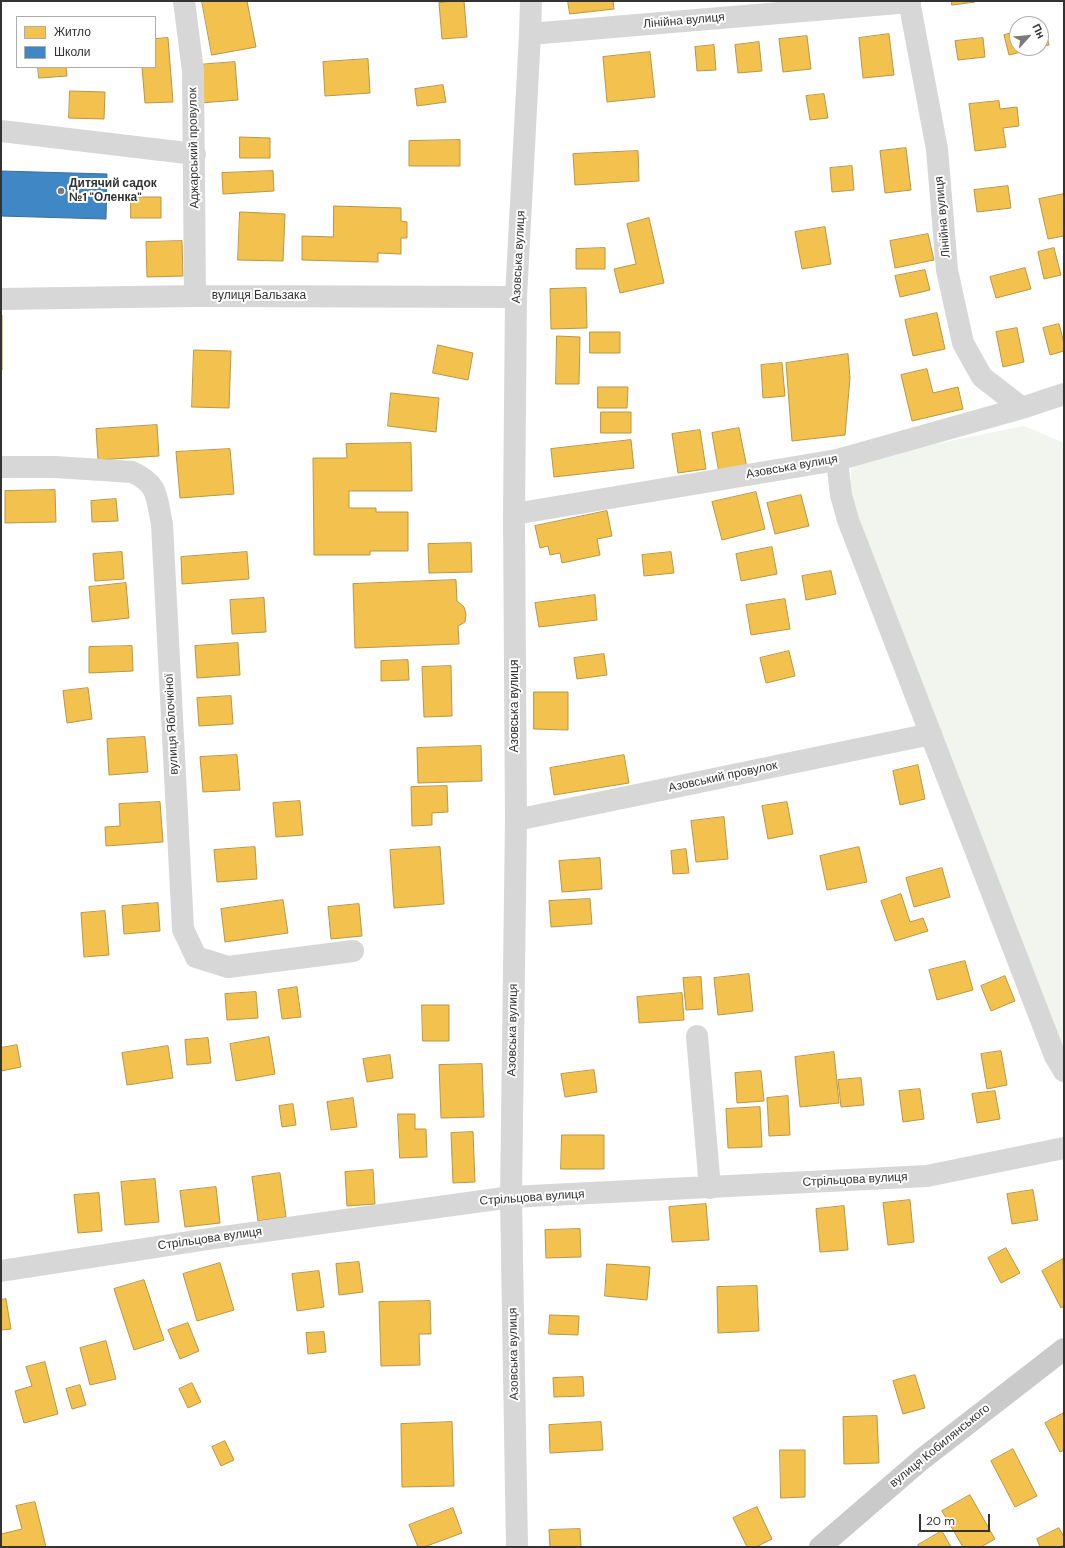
<!DOCTYPE html>
<meta charset="utf-8">
<style>
body{margin:0}
#map{position:relative;width:1065px;height:1548px;overflow:hidden;background:#fff;font-family:"DM Sans",sans-serif}
canvas{display:block}
.frame{position:absolute;inset:0;border:2px solid #333;pointer-events:none}
.legend{position:absolute;left:16px;top:16px;width:140px;height:52px;box-sizing:border-box;background:#fff;border:1px solid #adadad;margin:0;padding:5px 7px;list-style:none;font-size:12px;color:#333}
.legend li{display:flex;align-items:center;gap:8px;height:20px}
.legend b{width:20px;border:1px solid #adadad}
.north{position:absolute;left:1009px;top:16px;width:40px;height:40px;box-sizing:border-box;background:#fff;border:1px solid #adadad;border-radius:50%;rotate:63deg;font-size:11px;font-weight:700;line-height:16px;text-align:center;color:#333}
.north::after{content:'';display:block;margin:auto;width:14px;height:18px;background:#7a7a7a;clip-path:polygon(50% 0,100% 100%,50% 72%,0 100%)}
.scale{position:absolute;left:919px;top:1514px;width:71px;height:18px;box-sizing:border-box;border:2px solid #333;border-top:0;padding-left:5px;font-size:12px;line-height:14px;white-space:nowrap;color:#333;-webkit-text-stroke:3px #fff;paint-order:stroke}
</style>
<div id="map">
<canvas width="1065" height="1548"></canvas>
<div class="frame"></div>
<ul class="legend">
<li><b style="height:11px;background:#f2c14e"></b>Житло</li>
<li><b style="height:11px;background:#3f88c5"></b>Школи</li>
</ul>
<div class="north">Пн</div>
<div class="scale">20 m</div>
</div>
<script>
const ctx = document.querySelector('canvas').getContext('2d');
ctx.lineJoin = 'round';
function fill(path, color) {
  ctx.fillStyle = color;
  ctx.fill(path, 'evenodd');
}
function strokePath(path, color, width, dash) {
  ctx.strokeStyle = color;
  ctx.lineWidth = width;
  ctx.lineCap = dash ? 'butt' : 'round';
  ctx.setLineDash(dash || []);
  ctx.stroke(path);
}
function label(font, color, halo, rows, align = 'center') {
  ctx.font = font + ' "DM Sans",sans-serif';
  ctx.lineWidth = 4;
  ctx.setLineDash([]);
  ctx.textBaseline = 'middle';
  ctx.strokeStyle = halo;
  ctx.fillStyle = color;
  for (const [text, x, y, turn = 0] of rows) {
    ctx.save();
    ctx.translate(x, y);
    ctx.rotate((+turn || 0) * Math.PI / 180);
    ctx.textAlign = isNaN(turn) ? turn : align;
    if (halo) ctx.strokeText(text, 0, 0);
    ctx.fillText(text, 0, 0);
    ctx.restore();
  }
}
const green = new Path2D(`
 M1024,426L1064,443V1064L857,515L850,489L852,461Z`);
const homes = new Path2D(`
 M202,1H247L256,47L212,55Z
 M464,1L467,37L442,39L439,3Z
 M568,1H613L614,9L570,14Z
 M952,1H975V2L952,5Z
 M1044,25L1049,45L1041,47V26Z
 M1017,32V48H1037L1009,55L1004,35Z
 M889,34L894,75L863,78L859,38Z
 M807,36L811,69L783,72L779,39Z
 M168,38L173,102L145,103L142,67H155V39Z
 M983,38L985,57L958,60L955,41Z
 M759,42L762,71L738,73L735,45Z
 M714,45L716,70L697,71L695,47Z
 M650,52L655,97L607,102L603,57Z
 M368,59L370,93L325,96L323,62Z
 M235,62L238,100L200,103L197,65Z
 M38,67H66L67,76L39,78Z
 M443,85L446,102L417,106L415,89Z
 M70,91L105,92L104,119L69,118Z
 M824,94L828,118L810,120L806,96Z
 M999,101L1000,109L1017,107L1019,126L1003,128L1006,147L975,151L969,104Z
 M240,137L270,138V158H240Z
 M460,140V166H409V141Z
 M906,148L911,190L885,193L880,151Z
 M638,151L639,181L575,185L573,154Z
 M852,166L854,190L832,192L830,168Z
 M273,171L274,191L223,194L222,173Z
 M1008,186L1011,208L977,212L974,190Z
 M1064,194V236L1048,239L1039,199Z
 M131,197H161V218H131Z
 M334,206L401,208V221L407,222V238H401V254L378,253V262L302,260V236L333,237Z
 M240,212L285,214L283,261L238,260Z
 M649,218L664,283L620,293L614,269L636,264L627,224Z
 M825,227L831,264L802,269L795,232Z
 M928,234L934,260L895,268L890,241Z
 M182,241L183,276L147,277L146,242Z
 M605,248V269H576V249Z
 M1054,248L1061,275L1044,279L1038,252Z
 M1025,268L1031,289L996,298L990,277Z
 M925,270L930,290L900,297L895,276Z
 M586,288L587,328L551,329L550,289Z
 M937,313L945,349L913,356L905,320Z
 M1,315H2V370H1Z
 M1059,324L1064,343V351L1050,355L1043,328Z
 M1017,328L1024,362L1003,367L996,332Z
 M590,332H620V353H590Z
 M557,336L580,337L579,384H556Z
 M438,345L473,353L468,380L433,373Z
 M194,350L231,351L229,408L192,407Z
 M848,354L850,378L845,435L792,441L786,363Z
 M782,363L785,396L763,398L761,365Z
 M927,369L933,393L958,387L963,409L912,421L901,375Z
 M598,387H628L627,408H598Z
 M391,393L439,398L436,432L388,426Z
 M601,412H631V433H601Z
 M157,425L159,456L98,460L96,429Z
 M739,428L747,468L719,473L712,433Z
 M700,430L706,469L678,473L672,434Z
 M631,440L634,468L554,477L551,449Z
 M411,443L412,491H349V508H376V512H408V551H370V555H314L313,458H347L346,444Z
 M230,449L234,494L180,498L176,452Z
 M55,490L56,522L5,523V491Z
 M756,492L765,529L722,540L712,502Z
 M801,495L809,526L775,534L767,503Z
 M116,499L118,521L92,522L91,501Z
 M607,511L612,536L597,539L600,555L562,563L560,553L550,555L548,546L540,548L535,526Z
 M471,543L472,572L429,573L428,544Z
 M772,547L777,574L741,581L736,554Z
 M122,552L124,579L95,581L93,554Z
 M247,552L249,579L182,584L181,557Z
 M671,552L674,573L644,576L642,555Z
 M831,571L836,594L806,600L802,576Z
 M456,580L457,601L464,607L466,614L465,622L458,626L459,644L355,648L353,584Z
 M126,583L129,618L92,622L89,587Z
 M595,595L597,620L539,627L535,603Z
 M264,598L266,632L232,634L230,600Z
 M785,599L790,629L751,635L746,605Z
 M238,643L240,675L197,678L195,646Z
 M132,646L133,671L89,673V647Z
 M789,651L795,676L766,683L760,658Z
 M604,654L607,675L577,679L574,658Z
 M408,660L409,680L381,681V661Z
 M451,666L452,716L424,717L422,667Z
 M88,688L92,719L67,723L63,691Z
 M534,692H568V730L534,729Z
 M231,696L233,724L199,726L197,698Z
 M145,737L148,772L109,775L107,739Z
 M481,746L482,781L418,783L417,748Z
 M237,755L240,790L203,792L200,757Z
 M624,755L629,783L554,795L550,768Z
 M918,765L925,799L900,805L893,771Z
 M447,786L448,812L432,813V825L412,826L411,787Z
 M300,801L303,835L276,837L273,803Z
 M160,802L163,842L106,846L105,827L120,826L119,804Z
 M787,802L793,834L768,839L762,806Z
 M724,817L728,859L696,862L691,821Z
 M255,847L257,879L217,882L214,850Z
 M440,847L444,904L394,908L390,850Z
 M859,847L867,882L827,890L820,856Z
 M686,849L689,873L673,874L671,851Z
 M600,858L602,889L562,892L559,861Z
 M942,868L950,897L914,907L906,878Z
 M901,894L910,922L923,918L928,931L895,941L881,901Z
 M590,899L592,924L551,927L549,901Z
 M283,900L288,933L225,942L221,909Z
 M158,903L160,931L124,934L122,906Z
 M359,904L362,936L331,939L328,907Z
 M105,911L109,955L84,957L81,913Z
 M965,961L973,990L937,1000L929,970Z
 M749,974L753,1011L718,1015L714,978Z
 M1005,976L1015,1001L991,1011L981,986Z
 M701,977L703,1009L686,1010L683,978Z
 M297,987L301,1017L282,1019L278,990Z
 M256,992L258,1018L227,1020L225,994Z
 M682,993L684,1020L639,1023L637,997Z
 M422,1005H449V1041H423Z
 M269,1037L275,1074L236,1081L230,1044Z
 M208,1038L211,1063L187,1065L185,1040Z
 M17,1045L21,1067L1,1071V1048Z
 M168,1046L173,1078L127,1085L122,1053Z
 M1001,1051L1007,1085L987,1089L981,1054Z
 M834,1052L839,1103L800,1107L795,1057Z
 M390,1055L393,1078L367,1082L363,1059Z
 M482,1064L484,1117L441,1118L439,1065Z
 M594,1070L597,1092L565,1097L561,1074Z
 M761,1071L764,1101L737,1103L735,1073Z
 M861,1078L864,1105L841,1107L838,1080Z
 M920,1089L924,1119L903,1122L899,1091Z
 M995,1091L1000,1119L977,1123L972,1094Z
 M788,1096L790,1135L769,1136L767,1098Z
 M353,1098L357,1127L331,1130L327,1102Z
 M293,1104L296,1125L282,1127L279,1106Z
 M760,1107L762,1147L728,1148L726,1109Z
 M398,1114H415V1129H426L427,1157L400,1158Z
 M473,1132L475,1182L453,1183L451,1133Z
 M562,1135H604V1169H561Z
 M373,1170L375,1204L347,1206L345,1172Z
 M280,1173L286,1217L258,1221L252,1177Z
 M155,1179L159,1222L125,1225L121,1182Z
 M216,1187L220,1223L185,1227L180,1191Z
 M1033,1190L1038,1220L1012,1224L1007,1194Z
 M99,1193L102,1231L78,1233L74,1195Z
 M910,1200L914,1242L888,1245L883,1203Z
 M706,1204L709,1240L672,1242L669,1207Z
 M844,1206L848,1250L820,1252L816,1209Z
 M580,1229L581,1257L546,1258L545,1230Z
 M1006,1248L1020,1273L1001,1283L988,1258Z
 M1063,1259L1064,1306L1061,1308L1042,1271Z
 M359,1262L363,1292L339,1295L336,1264Z
 M220,1263L234,1310L197,1321L183,1274Z
 M607,1264L650,1267L647,1300L605,1296Z
 M319,1271L324,1307L297,1311L292,1274Z
 M144,1280L164,1340L134,1350L114,1289Z
 M757,1286L759,1331L718,1333L717,1287Z
 M6,1299L11,1329L1,1330V1300Z
 M430,1301L431,1334H419L420,1365L381,1366L379,1302Z
 M550,1315L579,1316L578,1335L549,1334Z
 M188,1323L199,1351L180,1359L168,1330Z
 M324,1332L326,1352L308,1354L306,1333Z
 M106,1341L116,1379L90,1385L80,1348Z
 M45,1362L58,1414L24,1423L15,1391L32,1386L26,1367Z
 M915,1375L925,1408L903,1414L893,1381Z
 M583,1377L584,1396L554,1397L553,1378Z
 M192,1383L201,1402L188,1408L179,1389Z
 M80,1385L86,1405L72,1409L66,1389Z
 M1064,1413V1450L1060,1452L1045,1423Z
 M877,1416L879,1463L844,1464L843,1417Z
 M452,1422L454,1486L402,1487L401,1424Z
 M601,1422L603,1450L550,1453L549,1425Z
 M225,1441L234,1460L221,1466L212,1447Z
 M1013,1449L1037,1496L1015,1507L991,1461Z
 M780,1450H805V1497L781,1498Z
 M970,1495L995,1539L981,1547H963L942,1511Z
 M35,1502L46,1547H1V1534L22,1529L16,1506Z
 M757,1507L772,1539L756,1547H747L733,1518Z
 M453,1508L462,1533L424,1547H418L409,1525Z
 M1059,1528L1064,1537V1545L1060,1547H1040L1037,1539Z
 M580,1529L581,1547H550L549,1530Z
 M942,1531L951,1547H919L918,1545Z`);
const schools = new Path2D(`
 M1,171L107,174L106,219L1,216Z`);
const minor = new Path2D(`
 M184,1L193,71L195,296
 M909,1L937,149L947,270L963,343L982,377L1022,408
 M530,34L910,2
 M1,131L195,154
 M1,299L195,296L516,297
 M837,460L841,495L848,520L1055,1056L1064,1071
 M1,467H55L132,472C159,484 156,497 162,524L183,929L196,957L228,967L353,951
 M514,514L837,460L1022,408L1064,394
 M516,820L931,734
 M697,1036L710,1188
 M1,1271L215,1238L511,1197L927,1176L1064,1148
 M517,1547L511,1197L516,820L514,514L516,297L530,34L531,1`);
const major = new Path2D(`
 M820,1547L921,1460L1064,1349`);
const markers = [
 [61,191,4,"#7a7a7a"]
];
const streetNames = [
 ["Лінійна вулиця",684,21,-5],
 ["Аджарський провулок",194,148,-91],
 ["Лінійна вулиця",943,217,-95],
 ["Азовська вулиця",519,257,-87],
 ["вулиця Бальзака",259,296],
 ["Азовська вулиця",792,467,-10],
 ["Азовська вулиця",515,706,-90],
 ["вулиця Яблочкіної",172,724,-93],
 ["Азовський провулок",723,777,-12],
 ["Азовська вулиця",513,1030,-89],
 ["Стрільцова вулиця",855,1180,-3],
 ["Стрільцова вулиця",532,1198,-4],
 ["Стрільцова вулиця",210,1239,-8],
 ["Азовська вулиця",514,1354,-91],
 ["вулиця Кобилянського",940,1446,-39]
];
const poiNames = [
 ["Дитячий садок",69,184],
 ["№1 \"Оленка\"",69,198]
];
fill(green, '#f1f5ed');
fill(homes, '#f2c14e');
strokePath(homes, '#b99646', 1);
fill(schools, '#3f88c5');
strokePath(schools, '#3b6e99', 1);
strokePath(minor, '#d7d7d7', 22);
strokePath(major, '#cacaca', 22);
for (const [x, y, r, color] of markers) {
  const dot = new Path2D();
  dot.arc(x, y, r, 0, 2 * Math.PI);
  ctx.fillStyle = color;
  ctx.fill(dot);
  strokePath(dot, '#fff', 1.5);
}
label('12px', '#333', '#fff', streetNames);
label('bold 12px', '#333', '#fff', poiNames, 'left');
</script>
